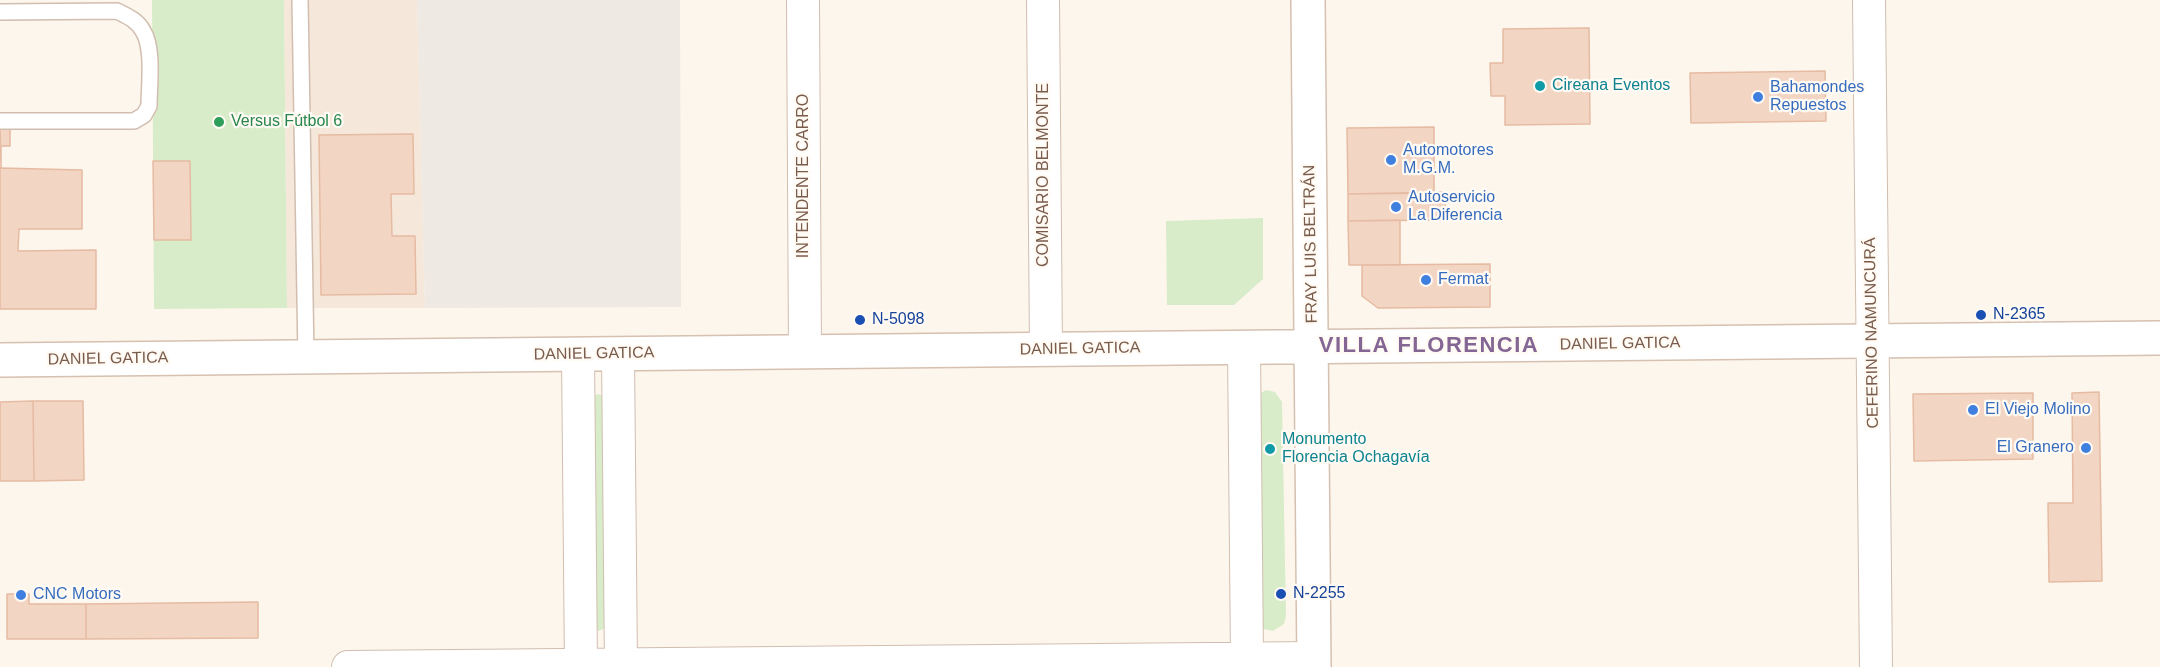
<!DOCTYPE html>
<meta charset="utf-8">
<style>
body{margin:0}
canvas{display:block;background:#fdf6ec}
</style>
<canvas width="2160" height="667"></canvas>
<script>
const ctx = document.querySelector('canvas').getContext('2d');
ctx.lineJoin = 'round';
function fill(path, color) {
  ctx.fillStyle = color;
  ctx.fill(path, 'evenodd');
}
function strokePath(path, color, width, dash) {
  ctx.strokeStyle = color;
  ctx.lineWidth = width;
  ctx.lineCap = dash ? 'butt' : 'round';
  ctx.setLineDash(dash || []);
  ctx.stroke(path);
}
function label(font, color, halo, rows, align = 'center') {
  ctx.font = font + ' Arial,sans-serif';
  ctx.lineWidth = 4.5;
  ctx.setLineDash([]);
  ctx.textBaseline = 'middle';
  ctx.strokeStyle = halo;
  ctx.fillStyle = color;
  for (const [text, x, y, turn = 0] of rows) {
    ctx.save();
    ctx.translate(x, y);
    ctx.rotate((+turn || 0) * Math.PI / 180);
    ctx.textAlign = isNaN(turn) ? turn : align;
    if (halo) ctx.strokeText(text, 0, 0);
    ctx.fillText(text, 0, 0);
    ctx.restore();
  }
}
const residential = new Path2D(`
 M284,0H417L425,308H287Z`);
const industrial = new Path2D(`
 M417,0H680L681,307L425,308Z`);
const green = new Path2D(`
 M152,0H284L287,308L154,309Z
 M1263,218V279L1234,305H1167L1166,221Z
 M1266,390L1275,392L1282,402L1286,616L1284,624L1273,631L1264,629L1261,626L1258,395Z
 M598,394L603,396L606,628L598,631L595,630L592,397Z`);
const building = new Path2D(`
 M1589,28L1590,124L1505,125V96H1491L1490,63H1503V29Z
 M1825,71L1826,121L1691,123L1690,73Z
 M0,126H10V146H1V168Z
 M1434,127V193L1348,194L1347,128Z
 M413,134L414,194H391L392,236H415L416,294L321,295L319,135Z
 M153,161H190L191,240H154Z
 M0,168L82,170V229H19L18,251L96,250V309H0Z
 M1445,192V220L1348,221V194Z
 M1400,220V265H1349L1348,221Z
 M1490,264V307L1378,308L1362,296V265Z
 M2099,392L2102,581L2049,582L2048,503H2073L2072,393Z
 M2033,393V459L1914,461L1913,394Z
 M33,401H83L84,480L34,481Z
 M33,401L34,481H0V402Z
 M7,594H29V604H86V639H7Z
 M258,602V638L86,639V604Z`);
const lane = new Path2D(`
 M300,0L306,357
 M0,12L117,11C127,16 137,20 143,31C154,48 149,86 149,106L144,115L134,121H0`);
const street = new Path2D(`
 M803,0L805,352
 M1043,0L1046,349
 M1869,0L1876,667
 M1244,348L1247,658
 M578,354L581,667
 M618,354L621,667
 M348,667L1314,658`);
const secondary = new Path2D(`
 M1308,0L1314,667
 M0,360L2160,338`);
const markers = [
 [1540,86,6,"#0f9aa8"],
 [1758,97,6,"#3f7fe0"],
 [219,122,6,"#2e9e5b"],
 [1391,160,6,"#3f7fe0"],
 [1396,207,6,"#3f7fe0"],
 [1426,280,6,"#3f7fe0"],
 [1981,315,6,"#1a4fb4"],
 [860,320,6,"#1a4fb4"],
 [1973,410,6,"#3f7fe0"],
 [2086,448,6,"#3f7fe0"],
 [1270,449,6,"#0f9aa8"],
 [1281,594,6,"#1a4fb4"],
 [21,595,6,"#3f7fe0"]
];
const cultureNames = [
 ["Cireana Eventos",1552,86],
 ["Monumento",1282,440],
 ["Florencia Ochagavía",1282,458]
];
const shopNames = [
 ["Bahamondes",1770,88],
 ["Repuestos",1770,106],
 ["Automotores",1403,151],
 ["M.G.M.",1403,169],
 ["Autoservicio",1408,198],
 ["La Diferencia",1408,216],
 ["Fermat",1438,280],
 ["El Viejo Molino",1985,410],
 ["El Granero",2074,448,"right"],
 ["CNC Motors",33,595]
];
const leisureNames = [
 ["Versus Fútbol 6",231,122]
];
const streetNames = [
 ["COMISARIO BELMONTE",1044,175,-90],
 ["INTENDENTE CARRO",804,176,-90],
 ["FRAY LUIS BELTRÁN",1311,244,-91],
 ["CEFERINO NAMUNCURÁ",1872,333,-91],
 ["DANIEL GATICA",1620,344,-1],
 ["DANIEL GATICA",1080,349,-1],
 ["DANIEL GATICA",594,354,-1],
 ["DANIEL GATICA",108,359,-1]
];
const transitNames = [
 ["N-2365",1993,315],
 ["N-5098",872,320],
 ["N-2255",1293,594]
];
const districtNames = [
 ["VILLA FLORENCIA",1429,346]
];
fill(residential, '#f5e8da');
fill(industrial, '#efe9e4');
fill(green, '#d8ecc9');
fill(building, '#f3d5c3');
strokePath(building, '#e6bba3', 1.5);
strokePath(lane, '#d1beb0', 18);
strokePath(street, '#d1beb0', 34);
strokePath(secondary, '#d6c0b0', 36);
strokePath(lane, '#fff', 15);
strokePath(street, '#fff', 32);
strokePath(secondary, '#fff', 33);
for (const [x, y, r, color] of markers) {
  const dot = new Path2D();
  dot.arc(x, y, r, 0, 2 * Math.PI);
  ctx.fillStyle = color;
  ctx.fill(dot);
  strokePath(dot, '#fffaf3', 2);
}
label('16px', '#0d838f', '#fffaf3', cultureNames, 'left');
label('16px', '#366cbe', '#fffaf3', shopNames, 'left');
label('16px', '#27864d', '#fffaf3', leisureNames, 'left');
label('16px', '#7a5c4d', '#fffaf3', streetNames);
label('16px', '#164399', '#fffaf3', transitNames, 'left');
ctx.letterSpacing = '1.5px';
label('bold 22px', '#846695', '#fffaf3', districtNames);
ctx.letterSpacing = '0px';
</script>
